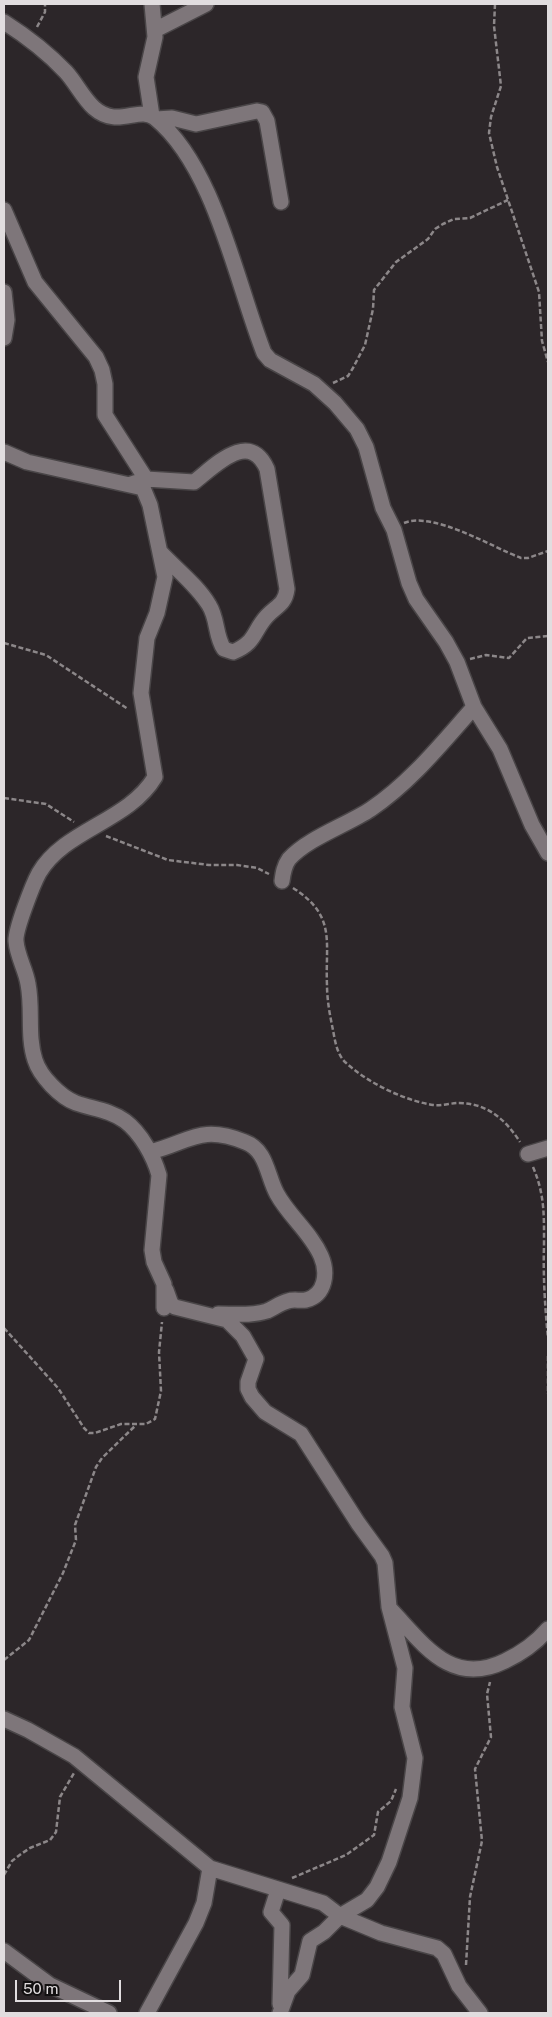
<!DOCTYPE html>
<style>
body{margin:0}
#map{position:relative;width:552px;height:2017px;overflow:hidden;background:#2c2629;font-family:"Public Sans",sans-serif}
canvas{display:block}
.frame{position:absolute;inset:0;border:5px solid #e1dddf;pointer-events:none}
.scale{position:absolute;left:15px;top:1980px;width:106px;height:22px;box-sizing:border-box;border:2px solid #e1dddf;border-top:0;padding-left:6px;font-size:15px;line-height:18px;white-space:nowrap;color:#e1dddf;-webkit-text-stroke:4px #121011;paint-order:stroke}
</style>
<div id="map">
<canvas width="552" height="2017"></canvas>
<div class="frame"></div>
<div class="scale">50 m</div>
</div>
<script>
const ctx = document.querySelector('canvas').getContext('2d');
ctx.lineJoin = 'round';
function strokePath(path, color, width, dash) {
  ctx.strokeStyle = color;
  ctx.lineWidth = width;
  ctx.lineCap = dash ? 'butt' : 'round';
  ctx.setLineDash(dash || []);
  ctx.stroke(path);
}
const path = new Path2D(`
 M495,4L494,26L501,86L491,117L489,133L497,167L539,292L542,341L548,362
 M37,27L45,12V4
 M333,383L348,376L353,368L365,345L373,309L374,290L396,262L428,239L435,229L443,224L454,219L470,218L508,200
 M404,523C433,511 492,547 521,558H528L548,551
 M4,643L46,655L128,709
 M470,659L486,655L509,658L527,638L548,636
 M4,798L46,804L74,822
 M106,836L168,860L209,865H237L257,868L269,874
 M293,888C337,916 325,942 327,985C327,1000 330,1016 333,1030C335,1041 337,1054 345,1062C368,1083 403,1100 433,1105C442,1106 451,1103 459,1103C487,1103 506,1120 520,1142
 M533,1167C545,1195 544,1216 544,1246C543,1276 545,1308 548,1338
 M4,1328L58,1388L84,1428L89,1433H95L121,1424H146L155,1419L161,1391L159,1352L162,1322
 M548,1356V1394
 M4,1660L29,1640L63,1573L76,1540L75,1525L96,1467L102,1458L136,1425
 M4,1875L12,1861L21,1854L30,1848L50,1840L56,1832L60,1797L74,1773
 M292,1878L346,1855L374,1835L378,1812L391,1801L396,1789
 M466,1965L470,1897L482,1841L475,1769L491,1737L487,1694L490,1682`);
const street = new Path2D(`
 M152,4L155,37L146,77L152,116
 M4,22C26,36 48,53 66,72C76,83 83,98 94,108C118,129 139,105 155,118C215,167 236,282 264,353L270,360L314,384L335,403L357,429L366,447L383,508L394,530L409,583L416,599L446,642L457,662L474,707L500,749L532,825L548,853
 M155,30L206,4
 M156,119L172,118L196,124L257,111L262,112L267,121L281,202
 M4,210L35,282L96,357L102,370L105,384V415L146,479
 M4,292L7,320L4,338
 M4,452L27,462L143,488L150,505L165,577L157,613L147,638L141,693L155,777C128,822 65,829 39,873C33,884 15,930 16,941C17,956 26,970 28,984C33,1009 27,1036 35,1060C40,1076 60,1097 76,1103C93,1109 110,1110 125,1121C141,1133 154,1157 159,1175L152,1250L154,1262L164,1284V1308
 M131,484L146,479L194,482C215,466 249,429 267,469L287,589C285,605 276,606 267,616C253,631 256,643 233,652L224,649C215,636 218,619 209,605C197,585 177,570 161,553
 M282,881C283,873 284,866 289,859C308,838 347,825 371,809C411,782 442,743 474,707
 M150,1152C190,1142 200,1124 245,1142C267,1150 267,1176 277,1194C289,1216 311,1233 321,1256C328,1272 326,1295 306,1300C300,1301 293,1299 288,1301C280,1303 274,1308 267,1311C252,1316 234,1314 218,1314
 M528,1154L548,1148
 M166,1290L171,1304L175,1307L227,1320L243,1336L256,1359L248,1382V1389L252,1397L265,1412L301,1434L358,1523L382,1556L385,1563L389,1607L405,1668L402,1707L415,1758L410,1798L389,1862L377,1887L367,1900L340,1916L324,1932L310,1941L302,1975L288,1991L280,2013
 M391,1610C425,1646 452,1687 505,1661C522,1653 536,1643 548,1629
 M4,1719L28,1730L74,1756L210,1868L323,1903L340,1916L381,1933L437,1948L444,1954L459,1986L480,2013
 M278,1890L271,1912L282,1925L280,2004
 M4,1951L50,1985L109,2013
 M147,2013L196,1923L204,1903L210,1868`);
strokePath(street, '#494547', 18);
strokePath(path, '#8c8789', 2.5, [5, 2.5]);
strokePath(street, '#7e767a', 15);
</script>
